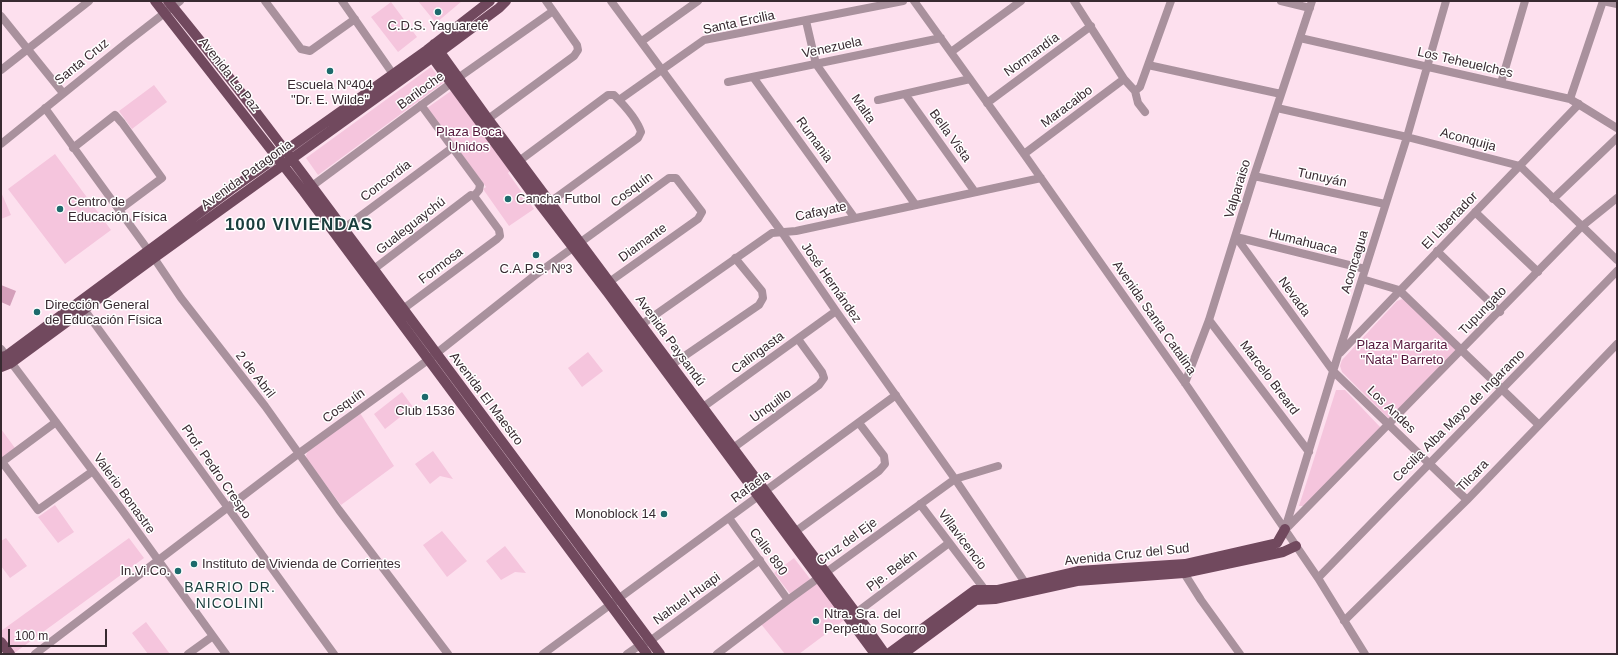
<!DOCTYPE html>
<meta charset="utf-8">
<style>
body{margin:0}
#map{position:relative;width:1618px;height:655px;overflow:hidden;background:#fde0ee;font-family:Helvetica,sans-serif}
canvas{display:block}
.frame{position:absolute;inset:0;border:2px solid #382a31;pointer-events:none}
.scale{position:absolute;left:8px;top:629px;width:99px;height:18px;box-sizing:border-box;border:2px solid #382a31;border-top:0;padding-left:5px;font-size:12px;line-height:14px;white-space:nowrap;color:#382a31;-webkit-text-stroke:3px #fff;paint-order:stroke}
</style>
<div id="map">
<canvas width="1618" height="655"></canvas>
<div class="frame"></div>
<div class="scale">100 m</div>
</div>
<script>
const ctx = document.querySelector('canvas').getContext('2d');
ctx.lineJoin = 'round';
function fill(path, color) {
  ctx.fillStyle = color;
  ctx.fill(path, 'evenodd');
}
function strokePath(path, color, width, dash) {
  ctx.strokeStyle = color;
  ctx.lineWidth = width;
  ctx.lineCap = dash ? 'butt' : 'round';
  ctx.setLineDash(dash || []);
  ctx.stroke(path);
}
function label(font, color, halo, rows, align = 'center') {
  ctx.font = font + ' Helvetica,sans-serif';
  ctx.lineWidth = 3;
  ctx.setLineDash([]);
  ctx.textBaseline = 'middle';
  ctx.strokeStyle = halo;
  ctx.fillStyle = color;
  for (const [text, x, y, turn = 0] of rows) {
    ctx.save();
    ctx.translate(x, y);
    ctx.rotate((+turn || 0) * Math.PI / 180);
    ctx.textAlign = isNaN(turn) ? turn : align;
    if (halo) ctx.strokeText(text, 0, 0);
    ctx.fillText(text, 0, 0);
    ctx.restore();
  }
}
const green = new Path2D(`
 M418,1H462L436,23Z
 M391,2L417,37L398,52L371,17Z
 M431,67L443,83L318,175L306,158Z
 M154,85L167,102L132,129L119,111Z
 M451,91L510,171L508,173L534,209L509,226L483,189L486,187L427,108Z
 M55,154L111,230L65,264L8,189Z
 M1,192L11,215L1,219Z
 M1402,299L1405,300L1455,348L1456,352L1391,419L1388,418L1342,372L1340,366L1342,360L1397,301Z
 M588,352L603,371L582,387L568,368Z
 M1336,390H1345L1381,428L1305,506H1299Z
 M402,392L413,407L385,429L374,414Z
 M360,413L394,466L341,505L307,460L306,455L308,451Z
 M1,429L15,448L1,459Z
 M433,451L453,479L440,476L430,484L415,464Z
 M55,505L74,532L58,543L38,517Z
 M442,531L467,561L447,577L423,545Z
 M6,538L27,566L10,578L1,566V541Z
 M129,538L144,558L13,654L1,637V631Z
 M505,546L526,573L515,572L501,580L486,561Z
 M794,558L811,580L791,595L774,573Z
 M817,580L847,618L799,654H785L761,624Z
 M146,622L170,654H148L132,633Z`);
const water = new Path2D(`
 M1,285L16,291L10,306L1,302Z`);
const minor = new Path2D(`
 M265,1L301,49L310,51L355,19
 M342,1L393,74
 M611,1L781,231L836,311L955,479L1028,587
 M914,1L1024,154L1185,383L1318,578L1365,654
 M1074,1L1124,79L1135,91L1138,103L1145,112
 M1281,1L1310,8
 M1603,1L1617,4
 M1,16L63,93
 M806,21L816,64L915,204
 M1300,38L1570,99L1617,128
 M642,41L698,1
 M951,52L1021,1
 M1148,65L1281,94
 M1,70L89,1
 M753,77L854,217
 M728,82L941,38
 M1501,83L1525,1
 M1135,91L1140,87L1171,1
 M905,94L975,192
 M1570,99L1603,1
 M619,100L704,40L903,1
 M878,100L970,79
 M987,103L1091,26
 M421,105L480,185L479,190L474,196
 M45,108L154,258L181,298L265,406L339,510L448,654
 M1277,108L1407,137L1520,166L1617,260
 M484,122L574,56L578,50L577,45L546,1
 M1,144L126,43L180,1
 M73,148L115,115L122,123L162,178L119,210
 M1024,154L1124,79
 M515,164L608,95H614C624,105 637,119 641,132L638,138L546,205
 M1254,176L1385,204
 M308,189L458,78L553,11
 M1553,199L1617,138
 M1475,212L1538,272
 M339,232L452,148
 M1236,237L1333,371L1467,500
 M1236,237L1365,269
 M1437,251L1500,312
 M370,272L471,195L474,196L499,230L500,236L497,239L399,312
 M1362,279L1399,290L1539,425
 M81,305L334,654
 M1209,320L1309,452
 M638,327L772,233L796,231L1041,178
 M1,349L122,510L226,654
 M1340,353L1579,104
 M667,368L759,305L763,298L762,291L735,258
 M1185,383L1209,320L1254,176L1312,1
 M699,410L836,311
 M56,422L2,462L38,510L93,471
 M729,451L819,385L824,378L822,372L798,339
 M920,504L985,590
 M729,518L788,600
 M1285,529L1338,355L1407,137L1446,1
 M1286,529L1581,227L1617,198
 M792,534L879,471L885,464L884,456L859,423
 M1184,573L1201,600L1240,654
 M1318,578L1617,271
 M852,616L949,543
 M1344,621L1467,500L1617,344
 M35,654L298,454L428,360L534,276L669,178H676L702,212L698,219L605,285
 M188,654L213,636
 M543,654C660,567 779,482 896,395
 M627,654L640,645L650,641L760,560
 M717,654L788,600L955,479L998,466`);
const major = new Path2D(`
 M155,1L304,192L647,654
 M168,1C262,115 348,236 437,354C511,454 585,554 660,654
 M434,44L488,119L856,613L885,654
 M427,50L542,207L608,293L875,654
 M1,357L6,356L233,188L427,50L490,1
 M1,367L11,363L154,258L440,52L499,8L506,1
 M1,642L10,654
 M888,654L975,590H997L1078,571L1185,564L1277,543L1285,529
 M903,654L976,600L995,599L1077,581L1184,573L1283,552L1296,546`);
const markers = [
 [438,12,4,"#1d6a6c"],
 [330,71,4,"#1d6a6c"],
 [508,199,4,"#1d6a6c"],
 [60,209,4,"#1d6a6c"],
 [536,255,4,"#1d6a6c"],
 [37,312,4,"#1d6a6c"],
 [425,397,4,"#1d6a6c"],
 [664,514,4,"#1d6a6c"],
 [194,564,4,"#1d6a6c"],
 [178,571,4,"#1d6a6c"],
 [816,621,4,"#1d6a6c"]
];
const streetNames = [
 ["Santa Ercilia",739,23,-12],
 ["Venezuela",832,48,-12],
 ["Normandía",1032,55,-36],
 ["Santa Cruz",82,62,-39],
 ["Los Teheuelches",1465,63,13],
 ["Avenida La Paz",229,75,52],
 ["Bariloche",421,91,-36],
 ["Maracaibo",1067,107,-37],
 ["Malta",863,109,55],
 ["Bella Vista",950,136,54],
 ["Rumania",814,140,54],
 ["Aconquija",1468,140,15],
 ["Avenida Patagonia",247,175,-36],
 ["Tunuyán",1322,178,12],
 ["Concordia",386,181,-37],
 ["Valparaiso",1238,189,-73],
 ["Cosquín",632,190,-37],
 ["Cafayate",821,212,-12],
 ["El Libertador",1450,221,-46],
 ["Gualeguaychú",411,226,-38],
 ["Humahuaca",1303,242,14],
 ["Diamante",643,243,-36],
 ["Aconcagua",1355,262,-73],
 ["Formosa",441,266,-37],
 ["José Hernández",831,283,55],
 ["Nevada",1294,297,54],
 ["Tupungato",1483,311,-46],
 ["Avenida Santa Catalina",1154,318,55],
 ["Avenida Paysandú",670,341,54],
 ["Calingasta",758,353,-36],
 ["2 de Abril",255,375,52],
 ["Marcelo Breard",1269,378,53],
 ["Avenida El Maestro",486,399,53],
 ["Cosquín",344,406,-36],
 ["Unquillo",771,406,-36],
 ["Los Andes",1391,410,44],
 ["Cecilia Alba Mayo de Ingaramo",1459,416,-45],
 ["Prof. Pedro Crespo",216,472,55],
 ["Tilcara",1473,476,-46],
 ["Rafaela",751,487,-36],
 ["Valerio Bonastre",124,494,54],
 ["Villavicencio",962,540,53],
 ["Cruz del Eje",847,542,-36],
 ["Calle 890",768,552,54],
 ["Avenida Cruz del Sud",1127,555,-6],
 ["Pje. Belén",892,571,-37],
 ["Nahuel Huapi",687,599,-36]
];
const poiNames = [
 ["C.D.S. Yaguareté",438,26,"center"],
 ["Escuela Nº404",330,85,"center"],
 ["\"Dr. E. Wilde\"",330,100,"center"],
 ["Cancha Futbol",516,199],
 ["Centro de",68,202],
 ["Educación Física",68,217],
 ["C.A.P.S. Nº3",536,269,"center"],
 ["Dirección General",45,305],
 ["de Educación Física",45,320],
 ["Club 1536",425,411,"center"],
 ["Monoblock 14",656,514,"right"],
 ["Instituto de Vivienda de Corrientes",202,564],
 ["In.Vi.Co.",170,571,"right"],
 ["Ntra. Sra. del",824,614],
 ["Perpetuo Socorro",824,629]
];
const parkNames = [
 ["Plaza Boca",469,132],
 ["Unidos",469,147],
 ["Plaza Margarita",1402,345],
 ["\"Ñata\" Barreto",1402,360]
];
const neighbourhoodNames = [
 ["BARRIO DR.",230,588],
 ["NICOLINI",230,604]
];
const districtNames = [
 ["1000 VIVIENDAS",299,225]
];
fill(green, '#f5c5dd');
fill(water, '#d49fba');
strokePath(minor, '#a9919d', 8);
strokePath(major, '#71495e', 10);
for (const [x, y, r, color] of markers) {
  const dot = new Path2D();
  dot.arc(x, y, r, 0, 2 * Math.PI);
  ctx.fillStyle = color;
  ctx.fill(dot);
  strokePath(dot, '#fff', 1.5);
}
label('13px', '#382a31', '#fff', streetNames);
label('13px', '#382a31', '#fff', poiNames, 'left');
label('13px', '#54163b', '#fff', parkNames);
ctx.letterSpacing = '1px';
label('14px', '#1a3d3d', '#fff', neighbourhoodNames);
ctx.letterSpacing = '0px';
ctx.letterSpacing = '1px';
label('bold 17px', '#1a3d3d', '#fff', districtNames);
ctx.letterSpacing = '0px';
</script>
